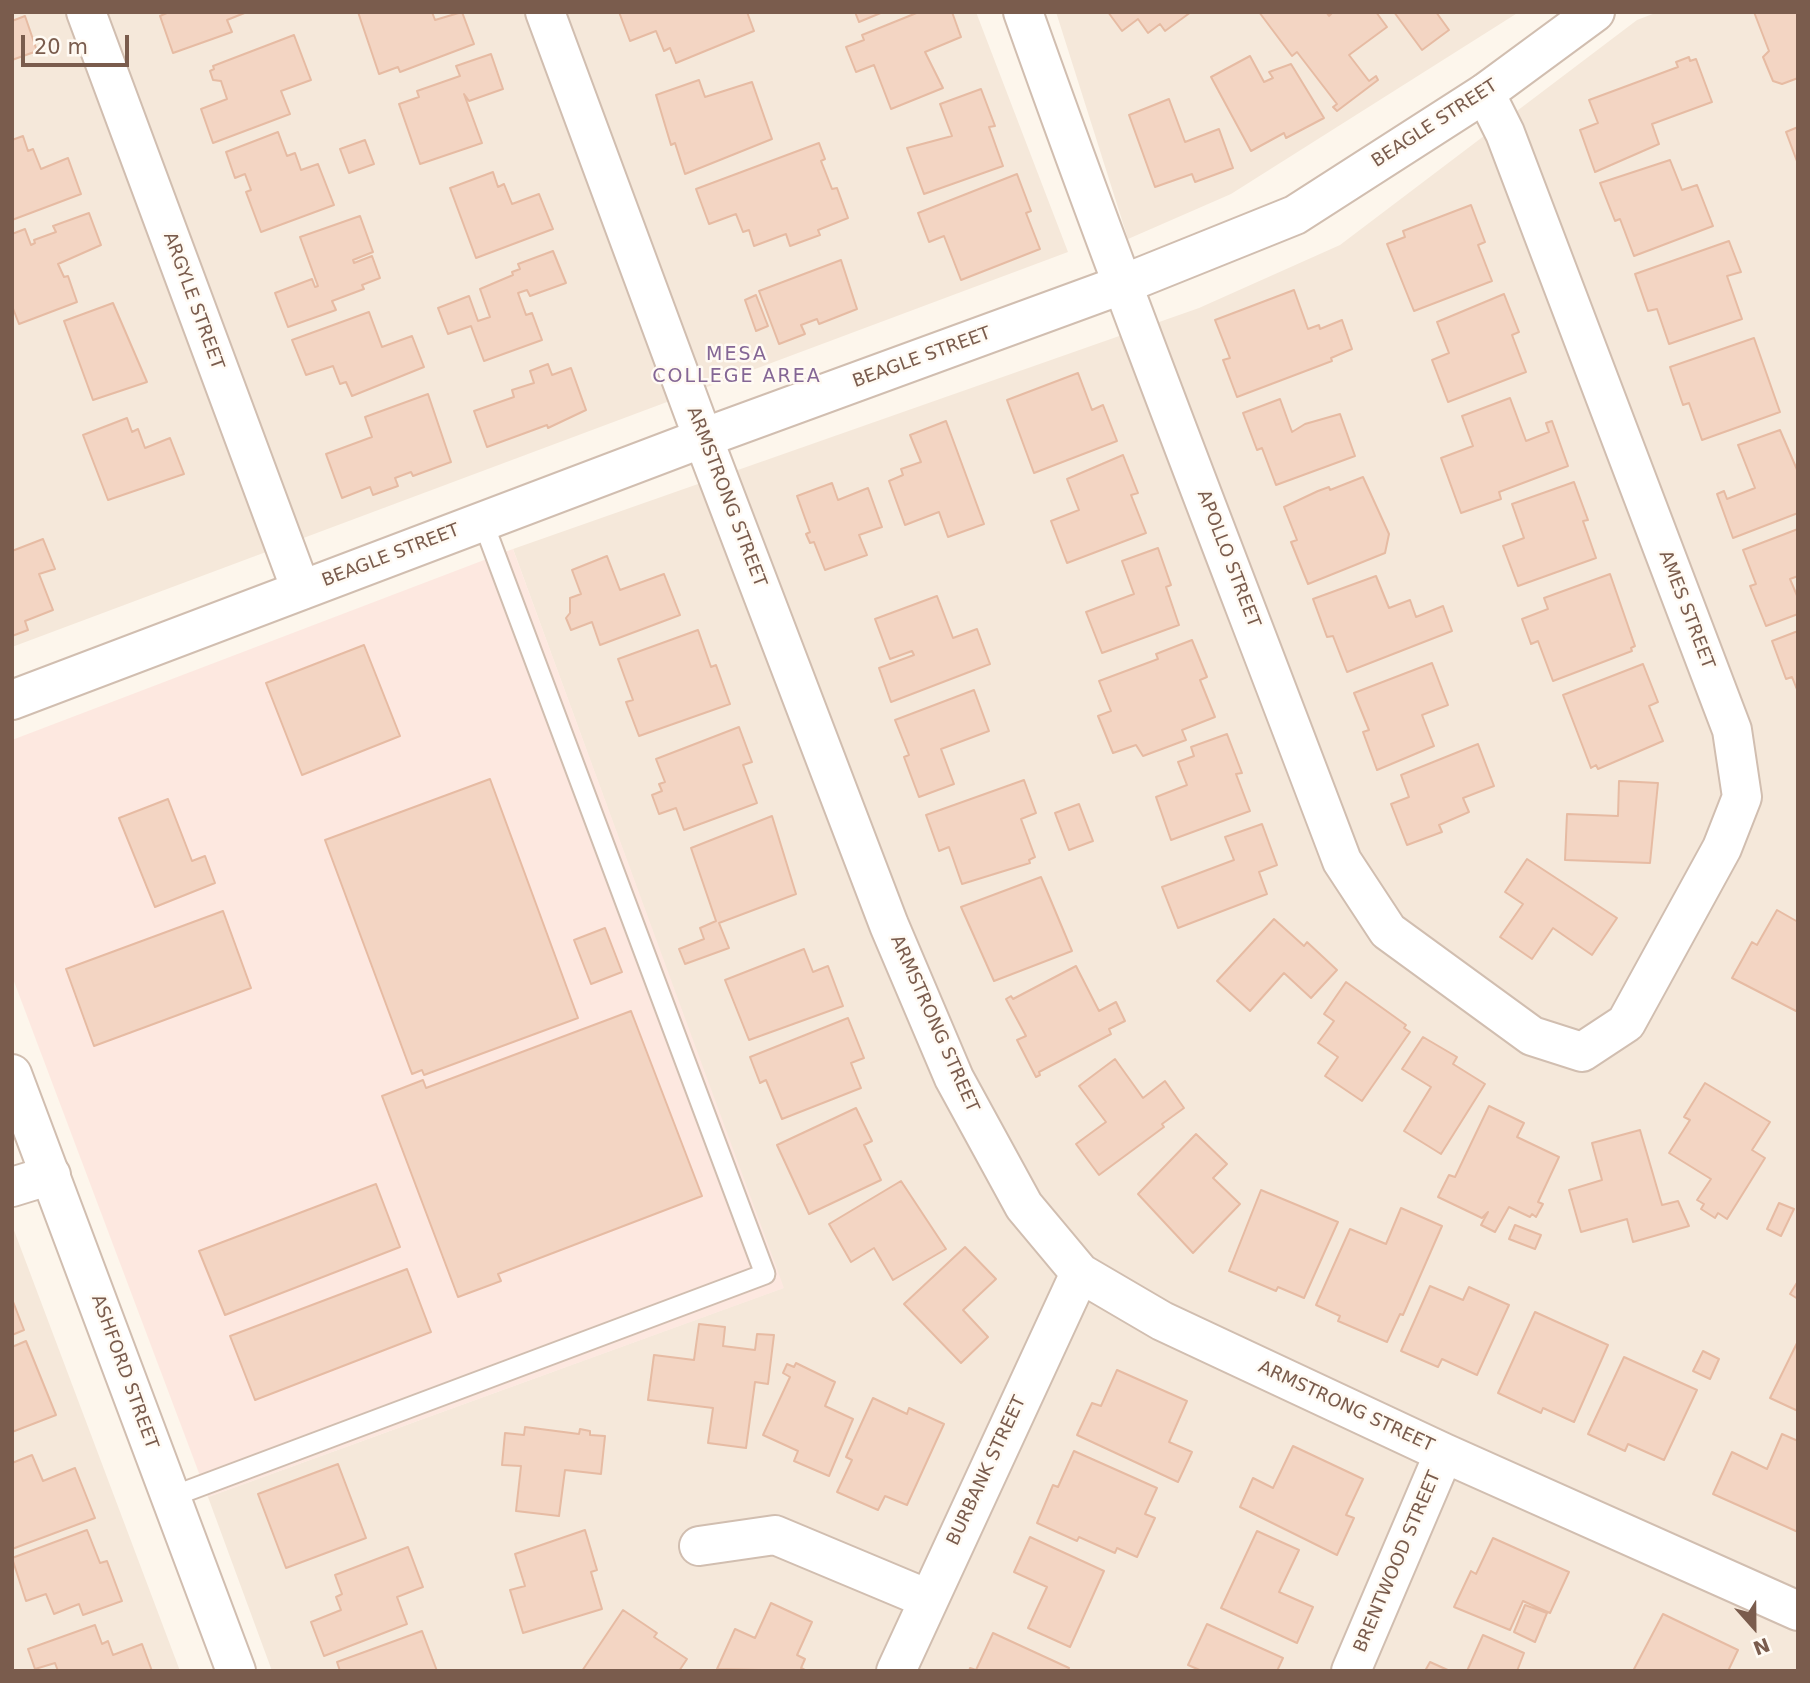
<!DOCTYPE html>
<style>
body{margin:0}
#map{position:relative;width:1810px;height:1683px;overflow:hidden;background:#fdf6ec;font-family:"DejaVu Sans",sans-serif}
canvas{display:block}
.frame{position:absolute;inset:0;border:14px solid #7a5c4d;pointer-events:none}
.north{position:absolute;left:1719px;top:1592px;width:70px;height:70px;-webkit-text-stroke:5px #fffaf3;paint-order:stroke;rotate:159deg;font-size:19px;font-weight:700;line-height:28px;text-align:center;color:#7a5c4d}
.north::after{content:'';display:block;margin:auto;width:24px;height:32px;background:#7a5c4d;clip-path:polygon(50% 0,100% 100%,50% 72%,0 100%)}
.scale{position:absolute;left:21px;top:35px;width:108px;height:32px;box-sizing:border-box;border:4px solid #7a5c4d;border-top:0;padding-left:9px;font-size:21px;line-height:24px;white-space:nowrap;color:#7a5c4d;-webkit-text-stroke:5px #fffaf3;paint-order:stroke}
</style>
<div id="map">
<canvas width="1810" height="1683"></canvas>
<div class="frame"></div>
<div class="north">N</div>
<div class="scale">20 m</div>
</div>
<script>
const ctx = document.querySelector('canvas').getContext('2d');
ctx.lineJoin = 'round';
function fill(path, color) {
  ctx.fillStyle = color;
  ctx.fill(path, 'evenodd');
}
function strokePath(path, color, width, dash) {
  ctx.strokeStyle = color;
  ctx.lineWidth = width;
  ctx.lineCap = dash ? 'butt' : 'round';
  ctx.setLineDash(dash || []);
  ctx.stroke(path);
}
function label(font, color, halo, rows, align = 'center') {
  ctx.font = font + ' "DejaVu Sans",sans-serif';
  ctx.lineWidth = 5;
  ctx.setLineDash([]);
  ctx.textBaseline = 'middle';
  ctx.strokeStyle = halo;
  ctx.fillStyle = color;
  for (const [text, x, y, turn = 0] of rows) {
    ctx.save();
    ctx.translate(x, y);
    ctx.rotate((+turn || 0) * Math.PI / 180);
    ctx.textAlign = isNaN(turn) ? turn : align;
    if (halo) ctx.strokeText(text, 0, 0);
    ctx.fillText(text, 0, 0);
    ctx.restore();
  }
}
const residential = new Path2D(`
 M12,12H976L1068,252L12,647Z
 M1056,12H1519L1231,194L1128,239Z
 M1658,12H1798V1671H272L208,1497L783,1288L513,549L1199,308L1340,245L1637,20Z
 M12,1225L180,1671H12Z`);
const commercial = new Path2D(`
 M513,549L784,1288L208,1497L12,976V740Z`);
const building = new Path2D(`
 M169,12H247L227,20L232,32L173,53L160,16Z
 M358,12H432L435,20L462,12L474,44L400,72L398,67L379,74Z
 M619,12H747L754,31L676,63L670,48L664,51L656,31L630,41Z
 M855,12H883L859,22Z
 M919,12H952L961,37L925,52L943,88L891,109L874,65L856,72L846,47L864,40L862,35Z
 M1108,12H1191L1165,31L1160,24L1148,33L1138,19L1122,31Z
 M1259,12H1326L1329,16L1333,12H1376L1387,27L1349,55L1369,81L1376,76L1378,80L1337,111L1333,107L1337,104L1297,52L1292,56Z
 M1394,12H1436L1449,30L1422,50Z
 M1754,12H1798V78L1782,84L1773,81L1763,57L1769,51Z
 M25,16L37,51L12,60V21Z
 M294,35L311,80L281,91L290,114L213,143L201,109L227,99L221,81L213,80L210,71L214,69L213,66Z
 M491,54L503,89L469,101L464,94L482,143L420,164L399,104L419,97L417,91L460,76L456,66Z
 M1250,56L1264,82L1273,78L1269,72L1291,64L1324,118L1286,138L1284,133L1251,151L1211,77Z
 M1689,57L1690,61L1696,59L1712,102L1652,124L1659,144L1595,172L1580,130L1598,123L1589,100L1678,67L1676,62Z
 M699,80L705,97L752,82L772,139L685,174L675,143L671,145L656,95Z
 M981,89L995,126L989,127L1003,166L924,194L907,148L952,136L940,104Z
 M1169,99L1185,142L1219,129L1233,168L1195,182L1192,174L1155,187L1129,115Z
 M1798,127V164L1786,132Z
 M278,132L287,156L295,153L301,170L318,164L334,205L261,232L246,192L251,190L245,174L235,178L226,152Z
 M23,136L28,151L33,149L41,169L68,158L81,194L12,220V140Z
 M365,140L374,164L349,173L340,149Z
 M819,143L825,159L821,161L832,189L837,188L848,218L818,230L820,235L790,246L786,234L754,246L749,230L743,232L736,214L709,224L696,189Z
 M1670,160L1682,190L1697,185L1713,226L1634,256L1620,219L1615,221L1600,183Z
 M493,172L498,187L504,184L512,204L539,194L553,229L476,258L450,188Z
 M1017,174L1031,211L1026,213L1040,249L961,280L944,236L929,242L918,213Z
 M1471,205L1485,242L1478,245L1492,281L1414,311L1387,244L1405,237L1403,231Z
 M89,213L101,245L58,264L64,277L68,276L77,302L19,324L12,306V234L25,229L31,245L35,243L34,240L56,232L53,226Z
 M360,216L373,252L353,260L354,263L372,256L380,278L362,285L364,289L332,301L336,310L288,327L275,293L312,279L315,287L318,286L300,237Z
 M1729,241L1741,272L1727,276L1742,319L1669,344L1657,309L1648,311L1635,274Z
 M553,251L566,283L530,296L527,290L518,293L526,315L532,313L542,340L484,361L471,326L448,334L438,308L469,296L478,321L490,317L480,289L513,275L512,272L520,269L518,264Z
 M841,260L857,309L819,324L817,319L801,325L805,334L779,344L759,291Z
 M1294,290L1308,329L1319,325L1320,329L1342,320L1352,349L1331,358L1332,361L1237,397L1223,360L1230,358L1215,320Z
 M1504,294L1519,332L1512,335L1526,372L1448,402L1432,360L1449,353L1437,322Z
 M756,295L768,326L756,331L745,300Z
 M113,303L147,382L93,400L64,321Z
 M369,312L382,347L412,336L424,367L352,396L346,382L340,384L333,366L306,375L292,340Z
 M1754,338L1780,412L1702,440L1689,403L1683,405L1670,367Z
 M548,364L552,375L571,368L586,410L548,428L547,425L487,447L474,411L514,397L512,390L534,383L530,371Z
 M1078,373L1092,410L1103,405L1117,441L1034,473L1007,400Z
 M428,394L451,462L413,476L411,472L395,478L398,486L373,495L370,487L342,498L326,454L372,437L365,417Z
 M1510,398L1526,441L1549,432L1546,423L1552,421L1568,466L1499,492L1501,499L1461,513L1441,458L1473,446L1462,416Z
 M1280,399L1292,432L1305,424L1340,414L1355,456L1276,485L1262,448L1257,450L1243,413Z
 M127,418L132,432L138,429L145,448L170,438L184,474L108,500L83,435Z
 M946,421L984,524L948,537L939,512L905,525L889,481L903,475L901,469L921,462L910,435Z
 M1780,430L1798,472V513L1733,538L1717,494L1724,491L1727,499L1755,488L1738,445Z
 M1123,455L1138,493L1131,495L1146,533L1067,563L1051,521L1079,510L1067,479Z
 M1363,477L1389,534L1385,553L1308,584L1291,542L1297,540L1284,507L1318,491L1329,487L1330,490Z
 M1574,482L1588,520L1583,521L1596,558L1518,586L1503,546L1524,538L1512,504Z
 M832,483L838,500L868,488L882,527L859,535L867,555L825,570L814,542L810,543L806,534L810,532L797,496Z
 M1798,529V576L1790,579L1798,598V614L1766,626L1750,586L1756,584L1743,550Z
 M43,539L55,569L39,574L53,610L25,621L28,630L12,636V551Z
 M1158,548L1171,585L1166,587L1179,625L1102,653L1086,612L1134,594L1122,561Z
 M607,556L620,590L664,574L680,615L600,645L592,622L571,630L566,618L570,613V598L581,594L572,570Z
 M1610,574L1635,646L1631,648L1632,651L1553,681L1538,641L1531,644L1522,619L1548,609L1544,598Z
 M1376,576L1389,608L1410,600L1416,617L1443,606L1452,631L1347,672L1333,636L1327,637L1313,599Z
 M937,596L953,638L977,629L990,664L891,702L879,668L914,655L912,651L890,659L875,619Z
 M698,630L711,667L716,665L730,704L639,736L626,702L633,700L618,659Z
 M1798,631V692L1792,677L1786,679L1772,641Z
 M1192,640L1207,677L1200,680L1215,717L1182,730L1186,740L1143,756L1136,745L1113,753L1098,716L1111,711L1099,681L1158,659L1156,654Z
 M364,645L400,736L302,775L266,683Z
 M1432,663L1448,705L1422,715L1434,746L1377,770L1363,732L1369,730L1354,693Z
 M1643,664L1658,702L1649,706L1663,741L1598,769L1596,765L1591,768L1563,695Z
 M974,690L989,731L941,749L954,784L919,797L904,757L909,755L895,720Z
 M739,727L752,762L743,765L757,803L684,830L676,808L659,814L652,795L662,791L659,784L665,782L656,759Z
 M1227,734L1242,773L1236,774L1250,811L1171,840L1156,797L1187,785L1178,762L1194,756L1191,747Z
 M1478,744L1494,786L1463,798L1469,812L1439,825L1442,832L1407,845L1391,804L1409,797L1401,775Z
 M490,779L578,1018L424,1075L422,1070L412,1074L325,840Z
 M1024,780L1036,813L1021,819L1035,857L1029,860L1030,863L962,884L949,847L939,851L926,815Z
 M1619,781L1658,783L1650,863L1565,860L1567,814L1618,816Z
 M168,799L192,861L205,856L215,883L155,907L119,818Z
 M1079,804L1093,841L1069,850L1055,813Z
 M772,816L796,894L719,923L729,948L685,964L679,949L704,939L700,928L716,921L691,848Z
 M1262,824L1277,865L1259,872L1267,894L1178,928L1162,887L1234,860L1225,837Z
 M1527,859L1617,918L1592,955L1553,928L1532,959L1500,937L1523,904L1505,892Z
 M1041,877L1072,951L994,981L961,907Z
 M1777,910L1798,922V1012L1732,978L1752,942L1757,945Z
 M223,911L251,988L94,1046L66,969Z
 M1274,919L1304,946L1307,942L1337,970L1311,998L1284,973L1250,1011L1217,981Z
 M605,928L622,972L591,984L574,940Z
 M804,949L813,972L828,966L843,1006L749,1040L725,980Z
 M1076,966L1099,1011L1116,1002L1125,1021L1109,1029L1111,1034L1039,1072L1040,1075L1036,1077L1017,1040L1026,1036L1006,999L1011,996L1013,999Z
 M1346,982L1406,1025L1404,1028L1410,1032L1362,1101L1325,1076L1338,1057L1318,1043L1334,1021L1324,1014Z
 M631,1011L702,1196L498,1274L501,1281L458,1297L382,1096L423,1080L426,1088Z
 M848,1018L864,1058L851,1063L861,1088L782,1119L766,1080L760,1083L750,1057Z
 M1423,1037L1457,1057L1453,1064L1485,1084L1441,1154L1404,1131L1431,1087L1402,1069Z
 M1115,1059L1143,1098L1165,1081L1184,1108L1162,1124L1164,1127L1099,1175L1076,1144L1106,1122L1079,1086Z
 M1705,1083L1770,1122L1752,1150L1765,1158L1727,1219L1718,1213L1715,1218L1701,1209L1704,1204L1697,1200L1711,1179L1669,1153L1690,1120L1684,1117Z
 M1489,1106L1524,1123L1517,1137L1559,1157L1538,1202L1543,1204L1536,1217L1532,1214L1530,1217L1509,1207L1495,1232L1481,1225L1488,1212L1482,1218L1438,1197L1449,1175L1455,1177Z
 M856,1108L872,1141L864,1145L881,1180L809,1214L777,1145Z
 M1640,1130L1662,1205L1678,1201L1689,1226L1633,1242L1627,1219L1581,1232L1569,1190L1602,1180L1592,1143Z
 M1196,1134L1227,1164L1213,1178L1240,1204L1193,1253L1138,1194Z
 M901,1181L946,1249L893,1280L874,1248L851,1262L829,1224Z
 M376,1184L400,1247L225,1315L199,1251Z
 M1261,1190L1338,1222L1304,1298L1278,1287L1276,1291L1229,1271Z
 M1779,1203L1794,1209L1781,1236L1767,1229Z
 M1401,1208L1442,1226L1403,1315L1400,1314L1387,1342L1338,1321L1340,1316L1316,1305L1350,1229L1386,1244Z
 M1515,1225L1541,1235L1535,1249L1509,1239Z
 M965,1247L996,1279L963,1310L988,1337L961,1363L904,1304Z
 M407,1269L431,1332L255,1400L230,1336Z
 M1798,1281V1299L1790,1294Z
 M1430,1286L1463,1300L1469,1287L1509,1305L1477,1375L1442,1359L1438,1367L1401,1351Z
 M12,1299L24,1330L12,1335Z
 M1535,1312L1608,1345L1574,1422L1543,1408L1541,1413L1498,1393Z
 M699,1324L725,1327L723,1346L755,1350L757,1334L774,1335L768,1384L755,1382L746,1448L708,1443L713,1408L648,1400L654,1355L694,1360Z
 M26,1341L56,1415L12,1432V1347Z
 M1798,1341V1411L1770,1398Z
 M1703,1351L1719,1359L1710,1379L1693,1371Z
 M1624,1357L1697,1390L1664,1460L1628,1444L1625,1451L1588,1434Z
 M796,1363L835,1382L825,1406L853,1419L829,1476L794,1461L798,1451L763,1435L790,1377L783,1373L787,1364L794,1367Z
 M1117,1370L1187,1401L1169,1442L1192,1452L1178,1482L1077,1435L1092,1403L1101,1406Z
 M873,1398L907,1414L909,1408L944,1424L907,1505L885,1496L878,1510L837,1492L852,1460L846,1457Z
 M525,1427L579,1434L580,1429L590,1431V1435L605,1436L601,1474L565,1470L559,1516L516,1511L521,1466L502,1465L505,1433L524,1435Z
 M1782,1434L1798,1441V1532L1713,1494L1732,1452L1767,1469Z
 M1293,1446L1363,1479L1346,1515L1354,1518L1337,1555L1240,1507L1253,1478L1273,1488Z
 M1074,1451L1157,1488L1145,1514L1155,1518L1137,1557L1117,1548L1115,1553L1079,1537L1077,1541L1037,1523L1053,1485L1058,1487Z
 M32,1455L43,1481L75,1468L95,1518L12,1549V1463Z
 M338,1464L366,1538L286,1568L258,1494Z
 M87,1530L100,1563L107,1561L122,1601L83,1615L79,1604L54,1614L46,1594L26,1601L12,1558Z
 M585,1530L597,1570L591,1572L602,1609L523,1633L510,1590L525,1586L515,1554Z
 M1257,1531L1299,1550L1279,1592L1313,1607L1297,1643L1221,1608Z
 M1030,1537L1104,1571L1070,1647L1028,1628L1047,1587L1014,1572Z
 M1493,1538L1569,1572L1550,1613L1523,1601L1510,1630L1454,1607L1471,1571L1476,1574Z
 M408,1547L423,1587L397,1597L407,1624L324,1656L311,1622L341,1610L336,1597L342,1594L335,1575Z
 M771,1603L812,1622L797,1655L805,1659L801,1668L807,1671L717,1669L735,1629L755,1638Z
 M1525,1605L1547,1613L1535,1642L1514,1632Z
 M623,1610L657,1633L654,1637L687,1659L679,1671H582Z
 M1663,1614L1738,1650L1728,1671H1633Z
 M1207,1624L1283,1658L1277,1671H1202L1188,1665Z
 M95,1625L102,1644L108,1641L113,1655L142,1644L152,1671H58L55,1663L35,1669L28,1649Z
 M422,1631L437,1671H340L337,1662Z
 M993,1633L1069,1668L1068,1671H969L970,1668L976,1670Z
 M1483,1635L1524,1653L1517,1671H1467Z
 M1430,1662L1450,1671H1425Z`);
const service = new Path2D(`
 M171,1497L765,1274L483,522`);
const minor = new Path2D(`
 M86,12L301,590
 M1023,12C1124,297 1235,578 1342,861L1388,931L1532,1036L1582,1052L1626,1023L1722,848L1742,797L1732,730L1505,133L1485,93
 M703,438L889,925L954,1078L1024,1206L1080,1273L1162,1321L1444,1453L1798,1611
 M12,1187L51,1175
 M699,1546L775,1535L928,1599
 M896,1671L1080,1273
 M1351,1671L1444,1453`);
const tertiary = new Path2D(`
 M545,12L703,438
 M12,700L703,438L1121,285L1295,215L1485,93L1595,12
 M12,1074L236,1671`);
const streetNames = [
 ["BEAGLE STREET",1435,124,-33],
 ["ARGYLE STREET",193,301,70],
 ["BEAGLE STREET",922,358,-20],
 ["ARMSTRONG STREET",726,497,69],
 ["BEAGLE STREET",391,556,-21],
 ["APOLLO STREET",1228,559,69],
 ["AMES STREET",1686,610,69],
 ["ARMSTRONG STREET",934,1024,66],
 ["ASHFORD STREET",124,1372,70],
 ["ARMSTRONG STREET",1346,1407,25],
 ["BURBANK STREET",987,1471,-65],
 ["BRENTWOOD STREET",1398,1562,-67]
];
const neighbourhoodNames = [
 ["MESA",737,355],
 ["COLLEGE AREA",737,377]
];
fill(residential, '#f5e8da');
fill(commercial, '#fde8e0');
fill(building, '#f3d5c3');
strokePath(building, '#e6bba3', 2);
strokePath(service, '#d1beb0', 23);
strokePath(minor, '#d1beb0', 42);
strokePath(tertiary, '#d1beb0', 42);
strokePath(service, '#fff', 19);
strokePath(minor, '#fff', 38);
strokePath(tertiary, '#fff', 38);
label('18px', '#7a5c4d', '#fffaf3', streetNames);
ctx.letterSpacing = '2px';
label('19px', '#846695', '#fffaf3', neighbourhoodNames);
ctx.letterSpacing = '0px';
</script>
